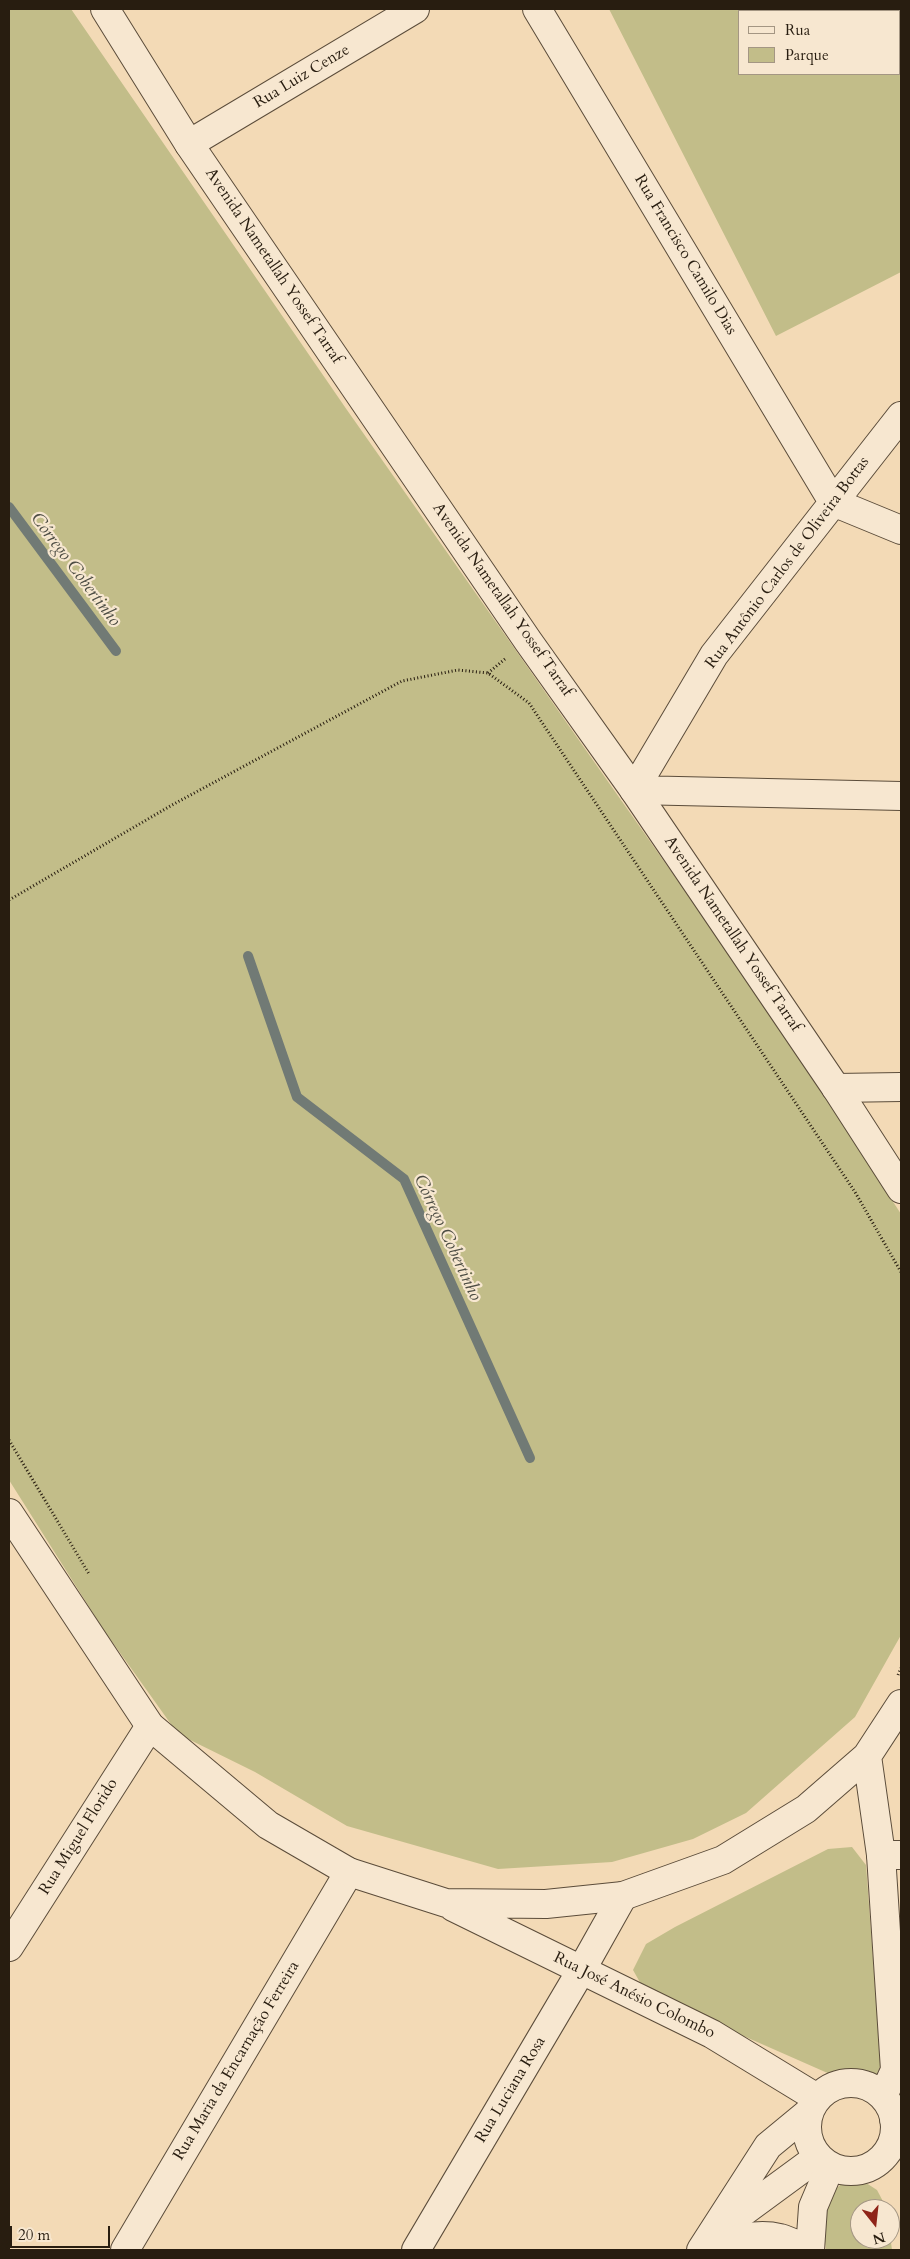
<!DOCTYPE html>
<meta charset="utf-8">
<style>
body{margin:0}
#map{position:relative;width:910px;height:2259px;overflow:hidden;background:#f3dab6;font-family:Cardo,serif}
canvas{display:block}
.frame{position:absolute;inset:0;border:10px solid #281d10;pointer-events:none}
.legend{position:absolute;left:738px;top:10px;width:162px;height:65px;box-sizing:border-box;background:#f7e7d0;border:1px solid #a49683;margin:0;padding:6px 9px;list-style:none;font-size:15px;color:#281d10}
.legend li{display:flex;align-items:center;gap:10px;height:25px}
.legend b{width:25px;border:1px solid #a49683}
.north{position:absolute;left:850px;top:2199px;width:50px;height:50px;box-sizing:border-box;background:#f7e7d0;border:1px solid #a49683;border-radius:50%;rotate:164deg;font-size:14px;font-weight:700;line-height:20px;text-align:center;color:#281d10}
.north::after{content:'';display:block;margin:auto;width:18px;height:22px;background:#8f2418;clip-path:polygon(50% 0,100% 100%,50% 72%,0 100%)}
.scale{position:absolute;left:10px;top:2226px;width:100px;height:22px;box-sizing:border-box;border:2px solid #281d10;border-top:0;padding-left:6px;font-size:15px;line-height:18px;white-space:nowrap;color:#281d10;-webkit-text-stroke:4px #f7e7d0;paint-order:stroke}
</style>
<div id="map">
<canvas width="910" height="2259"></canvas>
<div class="frame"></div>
<ul class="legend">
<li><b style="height:6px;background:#f7e7d0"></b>Rua</li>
<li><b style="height:14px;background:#c2bd89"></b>Parque</li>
</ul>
<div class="north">N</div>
<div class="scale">20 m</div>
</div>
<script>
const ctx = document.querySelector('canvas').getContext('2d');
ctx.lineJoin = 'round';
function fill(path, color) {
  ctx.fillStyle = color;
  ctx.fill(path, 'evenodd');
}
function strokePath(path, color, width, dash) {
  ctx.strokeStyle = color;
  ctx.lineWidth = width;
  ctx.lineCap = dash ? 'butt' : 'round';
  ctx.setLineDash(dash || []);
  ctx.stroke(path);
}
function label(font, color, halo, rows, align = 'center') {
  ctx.font = font + ' Cardo,serif';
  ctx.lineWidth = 4.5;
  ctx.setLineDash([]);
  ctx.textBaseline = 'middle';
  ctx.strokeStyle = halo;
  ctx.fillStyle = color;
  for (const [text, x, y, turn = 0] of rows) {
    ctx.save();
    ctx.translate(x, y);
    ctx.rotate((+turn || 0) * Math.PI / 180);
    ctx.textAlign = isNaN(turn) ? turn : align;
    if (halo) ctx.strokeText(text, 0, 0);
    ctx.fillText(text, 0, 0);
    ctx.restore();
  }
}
const green = new Path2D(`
 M9,9H71L347,410L765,1005L901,1214V1635L855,1717L746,1813L693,1839L612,1862L498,1869L347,1826L255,1772L178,1734L103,1629L9,1480Z
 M609,9H901V272L776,336ZM739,11H899V74H739Z
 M852,1847L866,1865L881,2065L874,2079L857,2086L646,1993L633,1970L646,1944L675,1927L828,1849Z
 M863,2181L877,2190L887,2209H860V2239H890V2235L892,2250H826L822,2215L827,2195L843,2183Z`);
const stream = new Path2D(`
 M9,507L116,651
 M248,956L297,1097L404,1179L530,1458`);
const path = new Path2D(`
 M488,673L505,659
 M9,900L172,805L402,681L458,670L488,673L529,703L855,1192L901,1272
 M9,1440L89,1574
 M898,1675L901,1668`);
const minor = new Path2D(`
 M537,9L833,502L901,530
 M189,144L415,9
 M901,416L714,655L634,790L901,796
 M836,1088L901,1087
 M881,1855H901
 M9,1947L150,1726
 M894,2119H901
 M724,2226L818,2157
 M125,2250L349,1872
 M416,2250L582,1969L623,1896
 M701,2250L768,2146L808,2113`);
const tertiary = new Path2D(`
 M105,9L189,144L528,641L634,790L836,1088L901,1189
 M9,1513L150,1726L268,1825L349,1872L446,1903L546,1904L623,1896L723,1860L806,1809L867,1756L901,1704
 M867,1756L881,1855L895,2070L883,2096
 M453,1907L712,2034L817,2098
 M807 2127a44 44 0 1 1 88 0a44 44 0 1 1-88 0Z
 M714,2250C731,2238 759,2233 780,2238C790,2241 800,2246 810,2250
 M810,2250L813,2207L830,2167`);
const streetNames = [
 ["Rua Luiz Cenze",302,77,-31],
 ["Rua Francisco Camilo Dias",685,255,59],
 ["Avenida Nametallah Yossef Tarraf",273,266,56],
 ["Rua Antônio Carlos de Oliveira Bottas",788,563,-53],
 ["Avenida Nametallah Yossef Tarraf",502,600,55],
 ["Avenida Nametallah Yossef Tarraf",732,934,56],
 ["Rua Miguel Florido",79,1837,-58],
 ["Rua José Anésio Colombo",634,1996,26],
 ["Rua Maria da Encarnação Ferreira",237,2061,-59],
 ["Rua Luciana Rosa",511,2090,-59]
];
const waterNames = [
 ["Córrego Cobertinho",75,570,53],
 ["Córrego Cobertinho",447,1238,65]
];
fill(green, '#c2bd89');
strokePath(stream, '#717a75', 10);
strokePath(minor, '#5b4c3a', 30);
strokePath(tertiary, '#5b4c3a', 30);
strokePath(path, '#281d10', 3, [1, 2.5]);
strokePath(minor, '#f7e7d0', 28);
strokePath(tertiary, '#f7e7d0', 28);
label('16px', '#281d10', '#f7e7d0', streetNames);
label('italic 18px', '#4c4c43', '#f7e7d0', waterNames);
</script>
